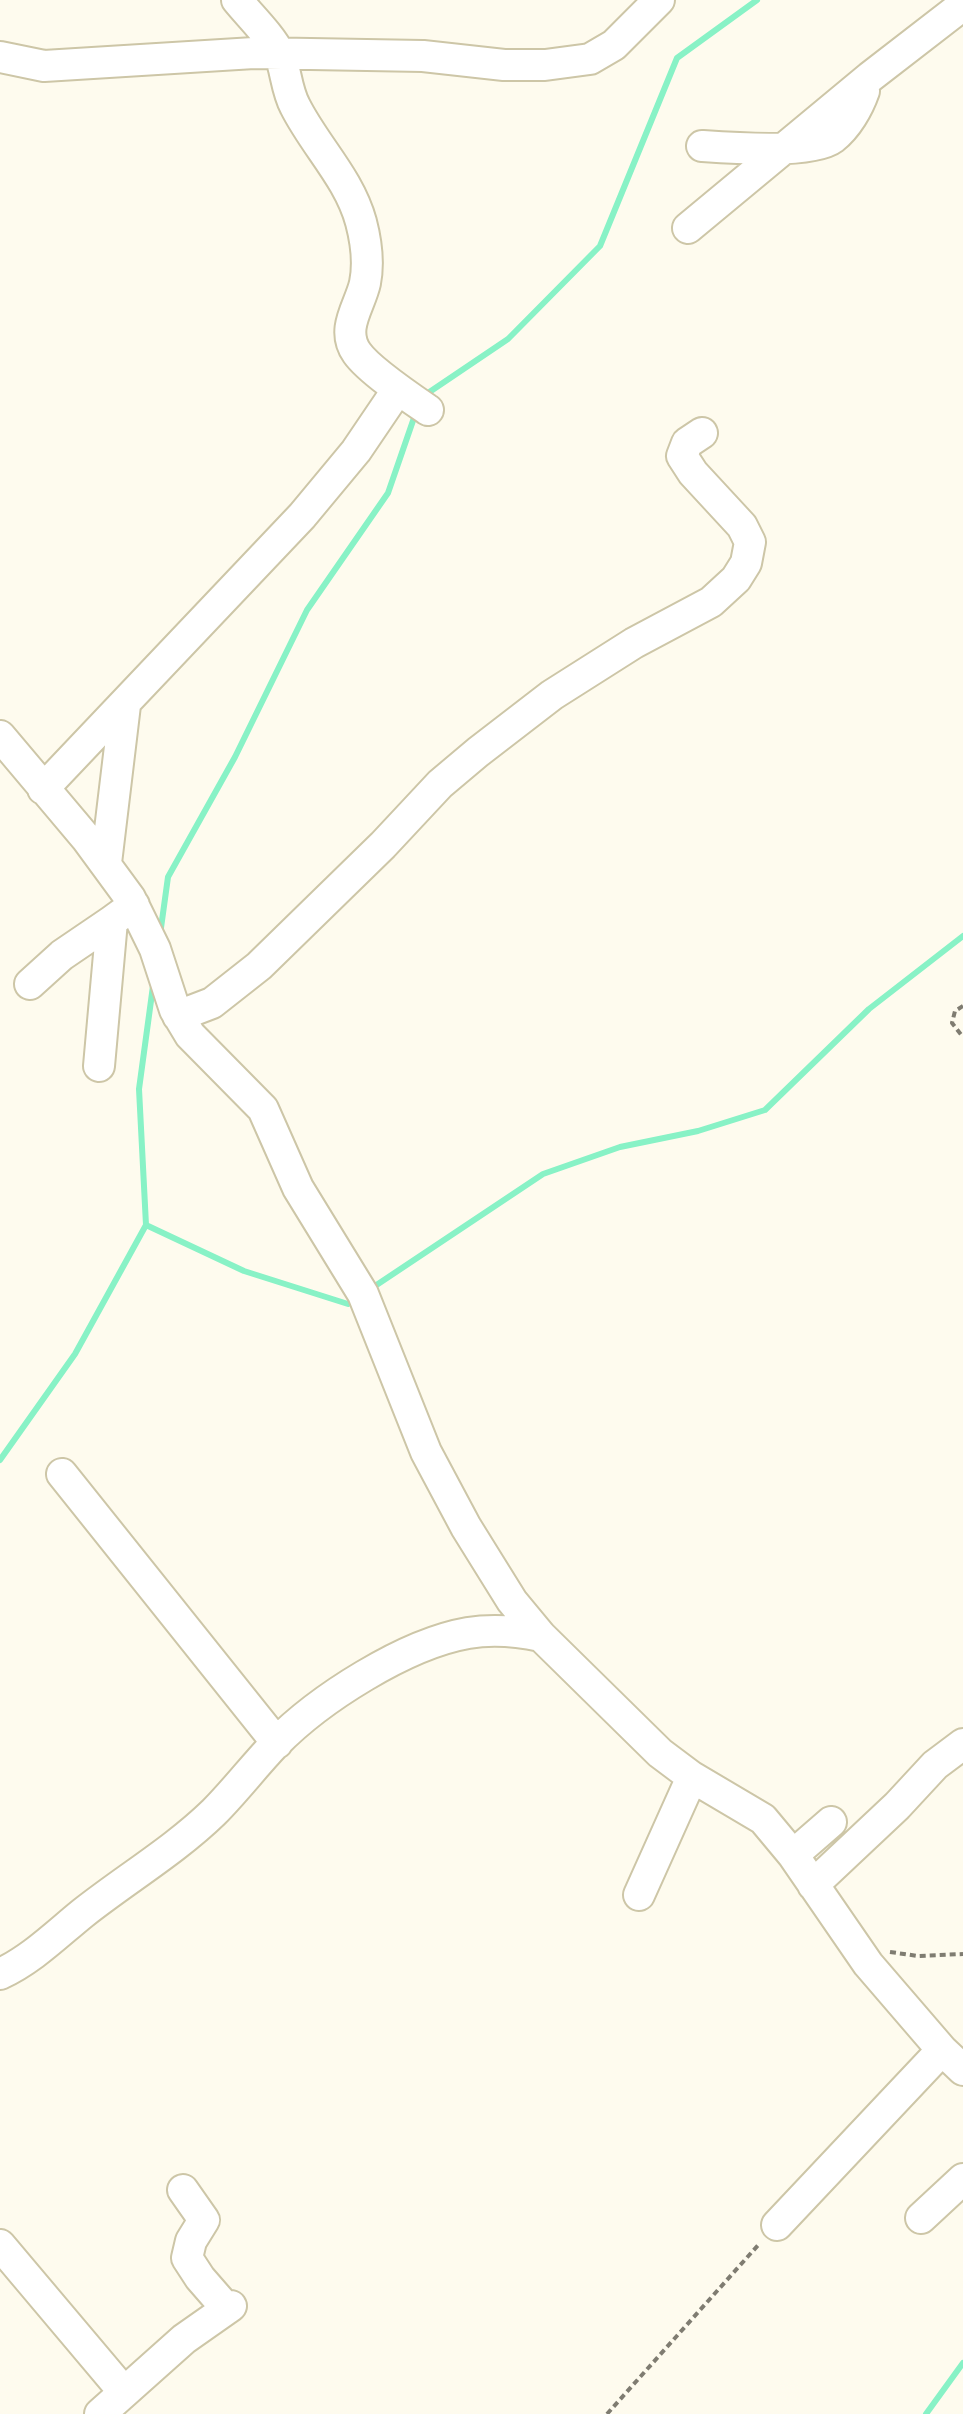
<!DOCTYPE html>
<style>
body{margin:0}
canvas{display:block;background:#fefbee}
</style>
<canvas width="963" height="2414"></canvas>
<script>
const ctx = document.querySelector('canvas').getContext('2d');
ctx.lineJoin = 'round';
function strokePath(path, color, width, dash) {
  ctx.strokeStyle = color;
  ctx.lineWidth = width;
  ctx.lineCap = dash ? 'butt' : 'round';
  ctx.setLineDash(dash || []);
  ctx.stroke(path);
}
const stream = new Path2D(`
 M425,395L508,339L600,246L677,58L757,0
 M160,935L168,877L235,757L307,610L388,493L416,412
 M146,1225L244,1271L348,1304L357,1298
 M369,1290L543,1174L620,1147L698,1131L765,1110L869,1009L963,936
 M0,1460L75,1354L146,1225L139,1089L153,986
 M926,2414L963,2363`);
const path = new Path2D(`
 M963,1006L955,1011L952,1023L963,1037
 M890,1952L918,1956L963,1954
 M607,2414L760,2243`);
const minor = new Path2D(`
 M237,0C249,15 271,36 279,53C286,69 286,89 295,106C315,146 349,178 361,222C366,241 369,263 365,283C360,306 340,329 357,353C369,370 409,397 428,410
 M0,57L44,66L254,53L423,56L504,65H545L590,59L614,45L659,0
 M702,146C730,148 812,154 833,138C847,127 858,108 864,91
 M688,228L870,77L958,9
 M0,736L86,838L130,898L155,949L175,1010L190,1035L263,1109L298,1188L363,1294L426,1452L466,1527L512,1601L541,1636L660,1753L692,1777L763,1819L793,1855L868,1964L942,2050L963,2070
 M43,789L302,516L356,451L398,389
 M106,863L125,705
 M30,984L62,955L112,921
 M178,1016L212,1003L259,966L383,845L440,784L478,752L552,695L634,643L711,602L736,579L746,563L750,542L742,526L693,473L682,456L687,443L702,433
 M99,1066L112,921L134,905
 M62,1474L277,1743
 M793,1855L831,1822
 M813,1885L897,1806L935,1765L963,1744
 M639,1895L692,1777
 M0,1974C31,1960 57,1934 83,1913C126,1879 175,1850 214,1812C235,1791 254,1766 275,1744C319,1699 405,1644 468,1633C492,1629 517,1631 541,1636
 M183,2190L204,2220L191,2241L187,2258L200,2278L227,2309
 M921,2218L963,2179
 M777,2225L942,2050
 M0,2245L124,2392
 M100,2414L184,2339L231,2306`);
strokePath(stream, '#88f2c6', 6);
strokePath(minor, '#cdc6a7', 34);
strokePath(path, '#7f7c71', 4, [6, 4]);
strokePath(minor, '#fff', 30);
</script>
